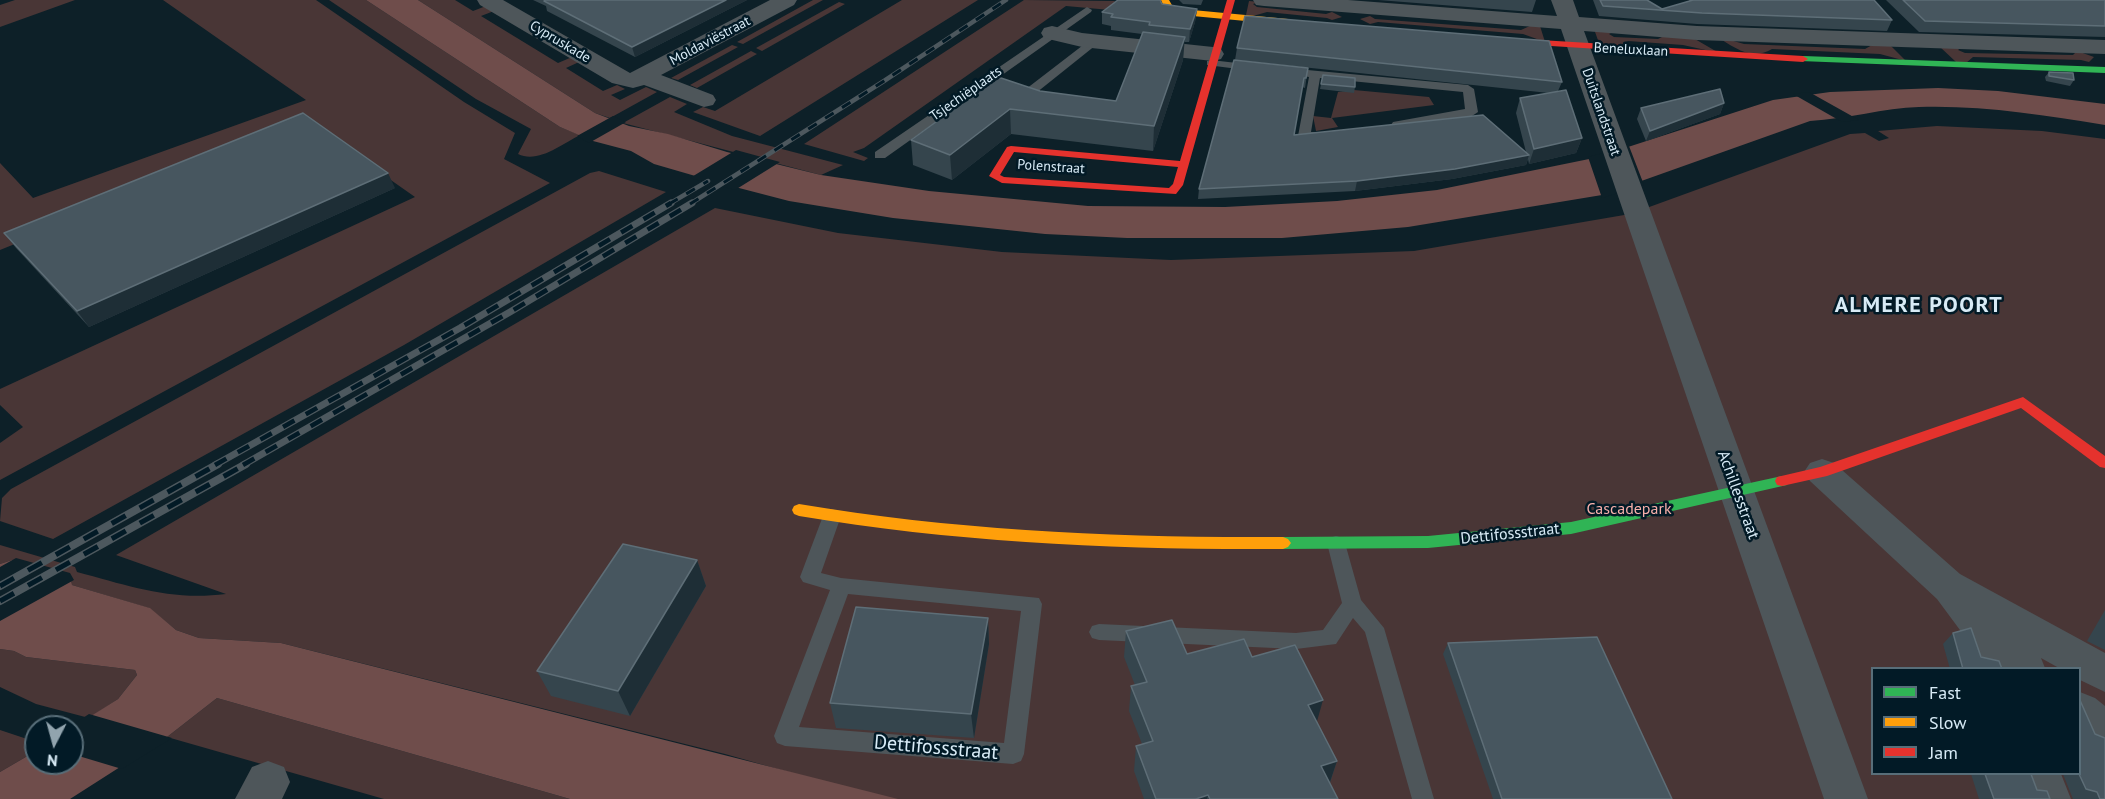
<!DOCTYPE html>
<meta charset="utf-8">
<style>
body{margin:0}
#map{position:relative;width:2105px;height:799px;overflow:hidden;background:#0d2028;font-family:"PT Sans",sans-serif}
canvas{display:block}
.legend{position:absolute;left:1871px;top:667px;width:210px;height:108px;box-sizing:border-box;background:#021a26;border:2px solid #586e79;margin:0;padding:8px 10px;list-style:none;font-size:18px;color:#d8ebf6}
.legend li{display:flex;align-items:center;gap:12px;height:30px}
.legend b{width:30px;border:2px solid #586e79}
.north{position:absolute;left:24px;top:715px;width:60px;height:60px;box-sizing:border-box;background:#021a26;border:2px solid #586e79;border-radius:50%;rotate:186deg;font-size:16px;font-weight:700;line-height:24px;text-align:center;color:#d8ebf6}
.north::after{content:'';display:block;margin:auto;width:21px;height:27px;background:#91a4ae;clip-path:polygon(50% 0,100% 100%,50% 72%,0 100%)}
</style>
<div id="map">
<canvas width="2105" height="799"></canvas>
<ul class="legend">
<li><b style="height:8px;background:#30b455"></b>Fast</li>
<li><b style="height:8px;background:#ff9f0a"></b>Slow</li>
<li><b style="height:8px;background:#e5322d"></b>Jam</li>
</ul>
<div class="north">N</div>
</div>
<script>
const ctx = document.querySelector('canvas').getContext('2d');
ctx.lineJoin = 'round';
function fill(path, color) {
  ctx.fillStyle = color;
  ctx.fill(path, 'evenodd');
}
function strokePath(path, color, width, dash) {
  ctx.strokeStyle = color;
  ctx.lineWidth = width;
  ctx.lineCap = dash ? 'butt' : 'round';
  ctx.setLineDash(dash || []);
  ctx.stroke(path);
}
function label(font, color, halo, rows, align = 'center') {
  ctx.font = font + ' "PT Sans",sans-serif';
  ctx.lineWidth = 5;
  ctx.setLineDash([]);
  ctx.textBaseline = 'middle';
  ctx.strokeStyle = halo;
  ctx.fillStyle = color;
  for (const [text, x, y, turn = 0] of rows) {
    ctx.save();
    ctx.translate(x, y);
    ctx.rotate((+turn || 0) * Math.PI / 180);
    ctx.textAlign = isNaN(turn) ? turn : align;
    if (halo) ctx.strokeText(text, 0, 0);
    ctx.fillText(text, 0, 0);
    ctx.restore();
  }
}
const green = new Path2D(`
 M15,0H75L0,27V5Z
 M163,0H316L464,102L515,133L504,159L550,183L0,480V443L23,427L0,405V389L415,197L311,124L0,250V163L33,198L306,100Z
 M329,0H366L560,127L580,135C562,144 538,164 518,154L531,129L476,99Z
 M418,0H455L473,11L486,6L494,11L481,16L558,63L572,57L579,62L566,68L603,91L617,85L625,89L611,95L620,100L646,87L657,92L610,118L595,113Z
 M813,0H823L743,44L737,42Z
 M902,0H978L760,136L693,112L703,107L715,111Z
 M1024,0L1115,1L1110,10L1066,6L864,148L853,152L868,158L864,161L804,144Z
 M1249,1L1260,2L1253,4L1257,7L1326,14L1332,12L1342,17L1332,20L1327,18L1267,12L1253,16L1246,15Z
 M839,2L845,4L762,51L756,48Z
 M1370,16L1375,19L1521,30L1532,25L1540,26L1545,42L1523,34L1378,22L1370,24L1360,19Z
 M1594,29L1615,31L1609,34L1614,37L1658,39L1668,34L1688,35L1719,53L1683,45L1628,41L1618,47L1600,46Z
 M1716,36L1744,44L1865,49L1874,44H1889L1906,61L1880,54L1772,49C1751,61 1735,48 1716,36Z
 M732,45L738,47L678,80L671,78Z
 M1939,46H1963L1958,50L1965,53L2073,55L2077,51L2094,57L2089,62L2081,60L1973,57L1966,63L1956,62Z
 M751,51L757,54L697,88L690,85Z
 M1354,90L1429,97L1434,105L1332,118L1338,127L1316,131L1313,116L1331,118L1338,92Z
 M670,97L687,104L674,112L732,136L843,165L821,175L623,123Z
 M1937,126L2042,131L2105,139V799H884L725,754L281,643L199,638L176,630L149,608L72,585L12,560L0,564V545L75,567L77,572C130,586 170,601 226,594L116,555L715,208L838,233L1002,252L1171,260L1414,251L1630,214L1850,134L1865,133L1879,141L1889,138L1878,131ZM1872,668H2080V774H1872Z
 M599,171L666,192L404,345L53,539L0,521L2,498L11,489L590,173Z
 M0,649L14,651L26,657L135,670L137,675L118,699L89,718L36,704L0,687Z
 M217,698L570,799H384L167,737Z
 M0,730L36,742V751L0,772Z`);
const water = new Path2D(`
 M366,0H418L595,113L629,126L668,134L727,152L821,175L929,191L1088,206L1225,207L1337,201L1437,190L1594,158L1773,100L1830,92L1938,88L1998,91L2105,104V125C2043,115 1981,105 1919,107C1884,108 1847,119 1810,121L1602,195L1408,227L1282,238H1127L1045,234L893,218L789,201L716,182L654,164L631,151L593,141L560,127Z
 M12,560L69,576L72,585L150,608L176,630L199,638L281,643L898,799H570L217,698L167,737L70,799H0V772L36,751V763H72V728L118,699L137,675L135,670L26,657L14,651L0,649V564Z`);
const pier = new Path2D(`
 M1809,92L1859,120L1842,122L1793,94Z
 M613,116L626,122L589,143L577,136Z
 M1629,146L1644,185L1602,198L1588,157Z
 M736,150L780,162L735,190L690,178Z
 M16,558L70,573L74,580L0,621V567Z
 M89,714L172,738L122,769L72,754V727H69Z`);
const lane = new Path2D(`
 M1087,7L1092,10L1091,12L885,158H875V152Z
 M1091,39L1101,41L1021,105H1013V99Z
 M1211,60L1254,65L1260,68L1254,71L1207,65V61Z
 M1286,68L1468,85L1474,89L1478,112L1472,116L1397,129L1391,125L1393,122L1465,109L1463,92L1320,78L1311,132H1324L1330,136C1323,142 1305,142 1298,136L1309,77L1282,73V69Z
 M832,509L838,511L841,516L821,573L841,578L1039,598L1042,604L1024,754L1021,761L1013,764L785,746L777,743L774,736L830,590L803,582L800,577L823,516L826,511ZM848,594L1021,611L1004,743L799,727Z
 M1336,536L1343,538L1345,543L1361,600L1384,628L1434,799H1412L1365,632L1353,618L1336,644L1296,649L1099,640L1092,638L1089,632L1092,626L1099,624L1296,633L1323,630L1342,603L1327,543L1329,538Z`);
const street = new Path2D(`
 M477,0H503L630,73L770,0H797L794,5L661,75L713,95L716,100L713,105L704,107L644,85L633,88L612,83L480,5Z
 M1253,0H1348L1557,16L1551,0H1573L1579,17L1697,26L2105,40V54L1697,40L1584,31L1868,799H1824L1561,29L1264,6L1256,5Z
 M1052,26L1082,33L1213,47L1221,49L1224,54L1221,59L1213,61L1082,47L1044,38L1041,33L1044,28Z
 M1822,459L1834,463L1960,574L2105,653V692L2080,680V668H2059L2041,658L2045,668H1996L1977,653L1937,599L1810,481L1804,472L1810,463Z
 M2080,692L2095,698L2105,706V750L2090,745L2080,736Z
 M268,761L284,767L290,782L282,799H235L252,767Z
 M2017,774H2061L2071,799H2027Z`);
const fast = new Path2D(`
 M1803,56L2105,67V73L1800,61V57Z
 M1782,476L1787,477L1789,481L1787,485L1571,534L1428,548L1283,549L1278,547L1275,543L1278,539L1283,537L1428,536L1571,522Z`);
const slow = new Path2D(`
 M1161,0H1169L1173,7L1182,9L1288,19L1292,22L1288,25L1182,15L1166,11Z
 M799,504C960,531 1120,538 1283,537L1288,539L1291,543L1288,547L1283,549C1119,550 961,543 799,516L794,514L792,510L794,506Z`);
const jam = new Path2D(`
 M1227,0H1235L1183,185L1176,194L1002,183L989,176L1007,147L1011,146L1180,161ZM1014,152L1178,167L1173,184L1169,188L1004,177L1000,175Z
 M1507,38L1803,56L1808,59L1803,62L1504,43L1502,41Z
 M2023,397L2105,456V468L2100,467L2021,408L1827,476L1782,486L1777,485L1775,481L1777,477L1820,467Z`);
const railFar2 = new Path2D(`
 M669,204L708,181
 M690,204L884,81L1006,0`);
const railFar1 = new Path2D(`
 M215,465L460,328L671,203
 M243,465L510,312L692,203`);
const rail = new Path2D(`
 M0,586L218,464
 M0,601L246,464`);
const wall = new Path2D(`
 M533,0H747L635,57L547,11L546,6Z
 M1179,0H1203L1201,5L1183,4Z
 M1378,0H1536L1532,12Z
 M1593,0H1647L1662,9L1689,1V0H1874L1892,20L1887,31L1697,24L1599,16Z
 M1886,0H2105V37L1919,32Z
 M1162,4L1197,9L1195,22L1189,42H1184L1183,60L1153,151L1011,134L952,180L913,165L911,140L1040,91L1116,101L1142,34L1111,30V26L1102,24V12Z
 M1237,48L1562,82L1558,91L1582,138L1576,153L1529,164L1528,159L1526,165L1452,179L1355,191L1198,199L1199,189L1308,68L1305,88L1302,87L1294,135L1526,152L1516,113L1520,98L1549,93L1235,60Z
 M2049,72L2074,80L2070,86L2046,81L2045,77Z
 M1323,75L1355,87L1354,93L1320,89Z
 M1724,103L1720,114L1646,141L1637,119L1641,108Z
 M395,188L89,327L16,248L4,233Z
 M697,560L706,586L630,716L551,696L537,671Z
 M2105,610V650L2087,641Z
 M988,618L989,644L974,738L836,728L830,703Z
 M1126,631L1187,654L1252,657L1317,722L1337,761L1330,783L1338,799H1144L1134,771L1136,746L1142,744L1129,711L1131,686L1135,685L1124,657Z
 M1953,633L1981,657L2002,669H1950L1943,644Z
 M1448,643L1672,799H1493L1443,654Z
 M2095,734L2105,799H2073L2063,774H2079Z
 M1971,774H2031L2037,790L2050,799H1979Z`);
const shadedWall = new Path2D(`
 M726,0H747L635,57L632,47Z
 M1197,9L1195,22L1189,42L1190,29Z
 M1185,37L1183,60L1153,151L1154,126Z
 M1724,103L1720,114L1646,141L1650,131Z
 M1010,109L1011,134L952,180L950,155Z
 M1582,138L1576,153L1529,164L1534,149Z
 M1529,155L1526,165L1452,179L1355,191L1357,181Z
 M388,173L395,188L89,327L77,311Z
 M697,560L706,586L630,716L618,691Z
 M988,618L989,644L974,738L971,714Z
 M1323,700L1316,725L1308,705Z
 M1337,761L1329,785L1321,766Z
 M1208,795L1207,799H1196Z`);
const building = new Path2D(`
 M545,0H726L632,47L544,1Z
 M1118,0H1160L1162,4L1197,9L1190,29L1149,25L1150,22L1111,17L1113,14L1102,12Z
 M1600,0H1647L1662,9L1693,0H1874L1892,20L1702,13L1603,6Z
 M1903,0H2105V26L1925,21Z
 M1245,16L1549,41L1562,82L1237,48Z
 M1143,32L1185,37L1154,126L1010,109L950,155L911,140L998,77L1040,91L1116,101Z
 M1234,60L1308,68L1306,78H1304L1294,135L1483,115L1529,155L1455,169L1357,181L1199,189Z
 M2049,72L2073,73L2074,80L2049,76Z
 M1323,75L1355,78V87L1321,84Z
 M1720,89L1724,103L1650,131L1641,108Z
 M1566,90L1582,138L1534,149L1520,98Z
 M303,113L388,173L77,311L4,233Z
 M623,544L697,560L618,691L537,671Z
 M856,607L988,618L971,714L830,703Z
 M1172,620L1187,654L1244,639L1252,657L1295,645L1323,700L1308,705L1337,761L1321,766L1338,799H1210L1208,795L1196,799H1156L1136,746L1153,741L1131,686L1147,682L1126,631Z
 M1971,628L1981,657L1999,661L2002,669H1963L1953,633Z
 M1597,637L1672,799H1502L1448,643Z
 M2079,698L2095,734L2105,738V799H2100L2097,792L2086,789L2079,774Z
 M1985,774H2031L2037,790L2047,791L2050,799H1994Z`);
const farStreetnames = [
 ["Moldaviëstraat",710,41,-28],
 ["Cypruskade",560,42,31],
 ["Beneluxlaan",1631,50,3],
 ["Tsjechiëplaats",966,94,-35],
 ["Duitslandstraat",1601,112,71],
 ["Polenstraat",1051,167,4]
];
const streetNames = [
 ["Achillesstraat",1738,495,70],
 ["Dettifossstraat",1510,534,-6]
];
const parkNames = [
 ["Cascadepark",1629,509]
];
const nearStreetnames = [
 ["Dettifossstraat",936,748,5]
];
const districtNames = [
 ["ALMERE POORT",1919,306]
];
fill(green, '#493636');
fill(water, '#6f4d4b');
fill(pier, '#0d2028');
fill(lane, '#4e565a');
fill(street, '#4e565a');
fill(fast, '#30b455');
fill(slow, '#ff9f0a');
fill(jam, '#e5322d');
strokePath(railFar2, '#4d585e', 4.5);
strokePath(railFar1, '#4d585e', 7);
strokePath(rail, '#4d585e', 8);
strokePath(railFar2, '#021a26', 3, [10]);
strokePath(railFar1, '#021a26', 4.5, [13]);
strokePath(rail, '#021a26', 5, [16]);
fill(wall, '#35454d');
fill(shadedWall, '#1e2e36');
fill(building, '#47565f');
strokePath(building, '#5e6e77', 1.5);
label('14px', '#d8ebf6', '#021a26', farStreetnames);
label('16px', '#d8ebf6', '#021a26', streetNames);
label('16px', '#f6afaa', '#021a26', parkNames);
label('20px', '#d8ebf6', '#021a26', nearStreetnames);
ctx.letterSpacing = '1.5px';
label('bold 22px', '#d8ebf6', '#021a26', districtNames);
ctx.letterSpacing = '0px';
</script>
